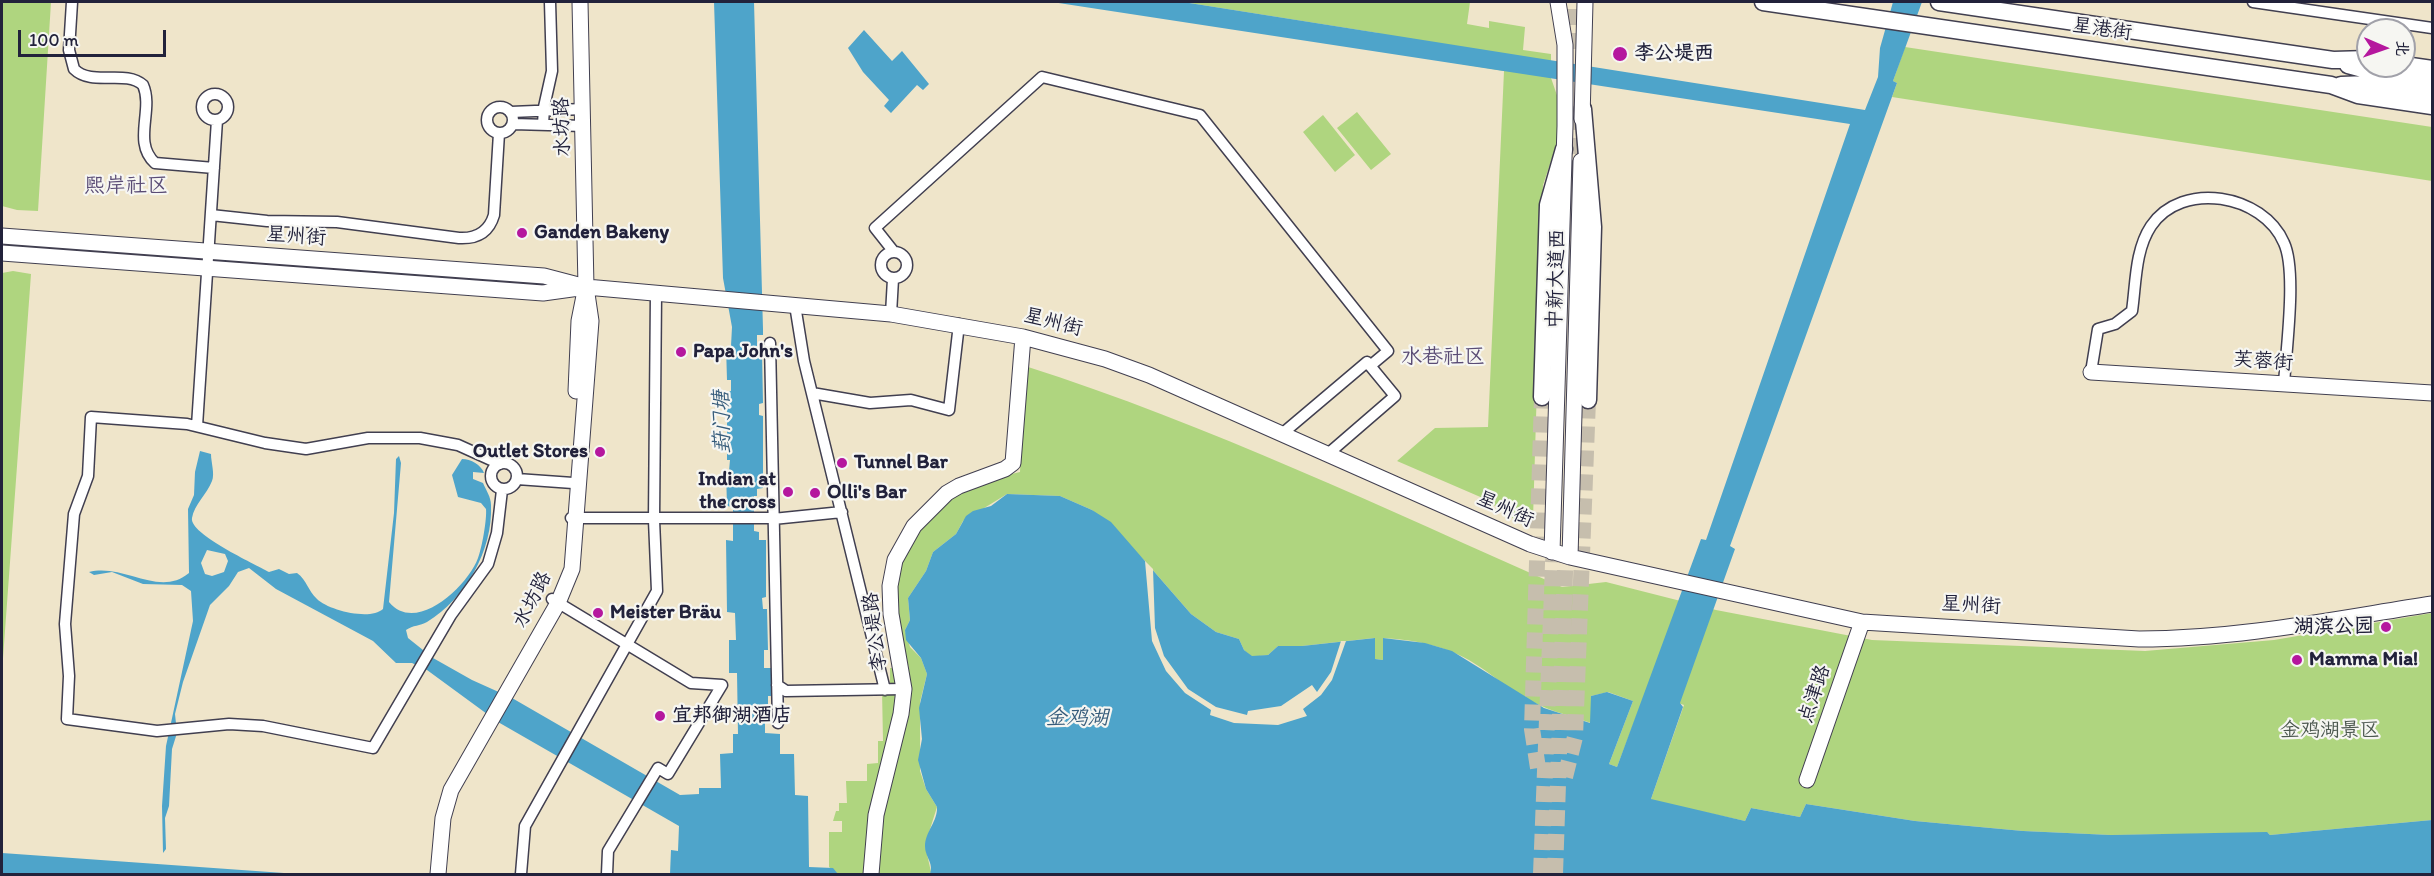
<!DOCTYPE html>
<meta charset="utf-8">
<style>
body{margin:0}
#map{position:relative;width:2434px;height:876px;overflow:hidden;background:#efe5ca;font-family:Itim,"LXGW WenKai TC",sans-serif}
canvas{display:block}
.frame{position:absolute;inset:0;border:3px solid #22223b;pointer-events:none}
.north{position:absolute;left:2356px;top:18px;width:60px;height:60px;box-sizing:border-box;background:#f6f6f2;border:2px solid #a1a1a9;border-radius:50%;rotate:92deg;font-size:16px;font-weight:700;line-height:24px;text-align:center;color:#22223b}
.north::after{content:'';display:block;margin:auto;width:21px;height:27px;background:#b5179e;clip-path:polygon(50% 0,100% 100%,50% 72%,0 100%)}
.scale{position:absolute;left:18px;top:30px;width:148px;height:27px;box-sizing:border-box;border:3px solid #22223b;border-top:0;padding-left:8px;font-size:18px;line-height:21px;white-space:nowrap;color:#22223b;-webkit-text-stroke:4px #f6f6f2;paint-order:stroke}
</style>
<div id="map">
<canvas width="2434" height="876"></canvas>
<div class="frame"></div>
<div class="north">北</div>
<div class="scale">100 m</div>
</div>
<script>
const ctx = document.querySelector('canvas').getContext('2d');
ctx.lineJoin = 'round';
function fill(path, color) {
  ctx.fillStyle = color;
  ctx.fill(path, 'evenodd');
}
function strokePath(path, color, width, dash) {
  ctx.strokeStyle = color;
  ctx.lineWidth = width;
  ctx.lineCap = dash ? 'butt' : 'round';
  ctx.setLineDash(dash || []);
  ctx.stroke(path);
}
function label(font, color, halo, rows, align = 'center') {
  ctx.font = font + ' Itim,"LXGW WenKai TC",sans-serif';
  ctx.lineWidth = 4.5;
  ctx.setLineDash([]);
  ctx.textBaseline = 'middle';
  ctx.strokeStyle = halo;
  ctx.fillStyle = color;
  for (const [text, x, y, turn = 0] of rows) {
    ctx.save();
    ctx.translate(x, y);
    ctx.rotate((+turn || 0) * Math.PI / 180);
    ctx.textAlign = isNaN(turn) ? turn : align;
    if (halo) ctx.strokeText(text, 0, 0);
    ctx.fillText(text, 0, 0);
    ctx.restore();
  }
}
const green = new Path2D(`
 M3,2H51L38,211L17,210L2,206Z
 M1183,2H1470L1467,24L1489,28V21L1525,27L1523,50L1551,54V78L1560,104L1557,143L1543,185L1533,519L1523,525L1485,499L1397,461L1435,428L1488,427L1504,71L1377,50L1378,33Z
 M1905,47L2432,127V181L1892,97L1897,83L1893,81Z
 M1357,112L1391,154L1371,170L1337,128Z
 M1323,115L1355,155L1335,172L1303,132Z
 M13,271L31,274L2,672V273Z
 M1025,366C1210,425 1385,509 1562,587L1606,582L1716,610L1872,640L2145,651L2274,640L2432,613V820L2270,835L2268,833L2111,835L2023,831L1915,821L1806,804L1800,817L1751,808L1745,821L1653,801L1651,799L1684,705L1646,691L1617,767L1609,764L1633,701L1608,692L1591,696V723C1567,715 1543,709 1522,696C1507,688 1494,676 1480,667C1451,647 1418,640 1383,638V660L1375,659L1374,638L1302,646H1278L1268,655L1252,657L1244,650L1239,639L1216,632L1191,614L1145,561L1092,510L1060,496L1007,494L963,521L956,534L933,552L926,571L908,598L910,620L905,630L910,647L921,658L927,674L920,702V771L926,789L937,807L925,845L931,872L930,874H838L829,867V832H842V821H833L836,811H839V803H847L846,781H867V764L878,763V741H883L882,690L890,689V668H909C901,637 893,604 898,571C902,549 934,506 954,494C974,483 998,477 1020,472Z`);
const water = new Path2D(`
 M714,2H754L763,329V335H757V352L762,353L763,403L759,404V415L763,416V488L757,489V496H754V531L759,532V540H766V597L762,598L763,609H767L768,650H764V668H773L774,696H768V705H765V733L780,734V754H794L795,795L808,796L809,867L833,868L838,874H670L671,850L678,851L679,826L498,722L427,670L412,663H396L373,641L276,589L249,568L238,572L229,586L210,605L183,682L175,714L177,733L172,749L169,806L165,818L166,849L163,853L162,806L166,746L193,621L191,591L182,585L143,584L112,572L94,575L89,572C124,563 159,598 189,573L188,509L194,495L195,472L200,451L211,454C211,462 215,474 212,481C207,494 194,505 192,518C189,534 255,564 269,572L279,569L289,574L297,573C307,580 308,591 317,599C328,610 370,621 383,609L394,513L396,459L399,456L401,463L389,602C416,635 468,586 478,558C482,548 487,519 486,509L481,503L458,497L452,475L462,459C471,459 481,465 484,473L473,472V479L483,483C486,490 491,497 491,505C493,550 466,598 427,622C420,626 413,625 406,630L408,638L433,658L472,680L512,698L680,795L699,794V788H721L720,754L733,753V734H738L737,673H729V640H736L735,613L727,612L726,540L733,541V507L727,506L726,471H729L730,460H727V392L731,391V380H727L726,346H731L732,327L723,278ZM207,550L225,554L228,561L224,572L212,576L205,574L201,563Z
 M1052,2H1183L1865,110L1878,77L1880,48L1893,2H1922L1893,81L1897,83L1730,546L1735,549L1680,703L1683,707L1651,799L1745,821L1751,808L1800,817L1806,804L1915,821L2023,831L2111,835L2267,832L2270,835L2432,820V874H930C934,863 925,857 925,846C925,832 938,821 937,807L926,789L918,760L922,739L919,708L927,674L921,658L906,640L905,630L910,620L908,598L926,571L933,552L956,534L966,516L973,511L991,506L1007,494L1060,496L1092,510L1111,522L1191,614L1216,632L1239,639L1244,650L1252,656L1268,655L1278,646H1302L1375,638V659L1383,660V638L1425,643L1452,651L1544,708L1590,723L1591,696L1607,692L1633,701L1609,764L1617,767L1701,539L1706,540L1850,124Z
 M864,30L892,61L902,51L929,84L923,90L917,85L891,113L884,106L889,100L863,72L848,48Z
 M2,853L298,874H2Z`);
const pier = new Path2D(`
 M1145,561L1153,569L1155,628L1164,656L1188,689L1216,707L1247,715L1248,711L1281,706L1312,685L1317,692L1331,672L1341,641H1346L1332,680L1321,695L1303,709L1307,716L1278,725L1234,723L1210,715L1211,710L1185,693L1166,671L1152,641Z`);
const primaryTunnel = new Path2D(`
 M1570,49V2
 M1576,178L1578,117
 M1538,768L1532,729L1542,397
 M1565,777L1575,737L1588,400
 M1541,874L1554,539
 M1555,874L1566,543`);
const street = new Path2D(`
 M72,2L69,50L74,69C92,87 125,69 143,85C154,110 132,142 155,163L214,168
 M2253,2L2432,28
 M202 107a13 13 0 1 1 26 0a13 13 0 1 1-26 0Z
 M487 120a13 13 0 1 1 26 0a13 13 0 1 1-26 0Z
 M511,112L583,109
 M513,124L584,126
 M543,125L544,107L552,71L550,2
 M211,215L267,221L337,222L459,238C477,239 489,232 494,215L499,133
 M881 265a13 13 0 1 1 26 0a13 13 0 1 1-26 0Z
 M894,252L875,228L1042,77L1200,115L1388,351L1370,366
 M795,305L804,361L885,690
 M891,314L893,279
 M770,343L778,723
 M2091,372L2098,329L2115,324L2132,311C2136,283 2135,250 2151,226C2182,180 2263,194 2284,243C2297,271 2286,351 2284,384
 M812,393L870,403L911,400L949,410L959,324
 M197,426L217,120
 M1283,433L1367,362L1395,396L1329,453
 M491 476a13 13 0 1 1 26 0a13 13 0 1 1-26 0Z
 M500,464L458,445L420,438H368L306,449L265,443L187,424L91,417L88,476L74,514L65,624L69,676L67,719L157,731L229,724L263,726L373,748L451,615L488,564L497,533L502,490
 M517,479L573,483
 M571,518H768
 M773,519L842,512
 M552,599L691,683L722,685L668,774L658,768L608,851L607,874
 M777,685L786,691L904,689
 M521,874L525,826L657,591L654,520L656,293`);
const secondary = new Path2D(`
 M1582,119L1585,2
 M2,236L544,276L586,287L891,314L1023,337L1105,359L1149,375L1530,544L1570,557L1862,622L2139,639C2239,639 2335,619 2432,604
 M2,253L543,293L579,288
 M2091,372L2432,393
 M576,391L579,321L584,296
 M1552,552L1565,126V45L1558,2
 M1570,557L1581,161
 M1807,780L1862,622
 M438,874L443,818L451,790L558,603L572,569L591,321L586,287L580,2
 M871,874L876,815L901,714L904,689L891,614L890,586L895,560L914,526L947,493L959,486L1005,469L1013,463L1023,337`);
const primary = new Path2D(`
 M1763,2L2331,85L2358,95L2432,106
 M1939,2L2333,60L2368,59
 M2348,65L2370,71L2432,81
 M2404,65L2432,69
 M2341,85L2368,84L2432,93
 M1583,109L1593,227L1588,400
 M1542,397L1548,205L1564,149`);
const markers = [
 [1620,54,8,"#b5179e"],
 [522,233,6,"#b5179e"],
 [681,352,6,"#b5179e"],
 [600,452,6,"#b5179e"],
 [842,463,6,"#b5179e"],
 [788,492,6,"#b5179e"],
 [815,493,6,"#b5179e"],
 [598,613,6,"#b5179e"],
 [2386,627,6,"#b5179e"],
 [2297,660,6,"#b5179e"],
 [660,716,6,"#b5179e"]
];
const streetNames = [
 ["星港街",2102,30,8],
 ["水坊路",563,127,-92],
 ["星州街",296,237,4],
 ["中新大道西",1557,279,-88],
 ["星州街",1053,323,14],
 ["芙蓉街",2263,362,4],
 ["星州街",1505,510,24],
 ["水坊路",533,600,-63],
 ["星州街",1971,606,3],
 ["李公堤路",876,632,-97],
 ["点津路",1815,694,-71]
];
const poiNames = [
 ["李公堤西",1634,54],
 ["Ganden Bakeny",534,233],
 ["Papa John's",693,352],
 ["Outlet Stores",588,452,"right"],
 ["Tunnel Bar",854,463],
 ["Indian at",776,480,"right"],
 ["the cross",776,503,"right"],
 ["Olli's Bar",827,493],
 ["Meister Bräu",610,613],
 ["湖滨公园",2374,627,"right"],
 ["Mamma Mia!",2309,660],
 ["宜邦御湖酒店",672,716]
];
const parkNames = [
 ["金鸡湖景区",2330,731]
];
const neighbourhoodNames = [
 ["熙岸社区",126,187],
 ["水巷社区",1443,358]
];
const waterNames = [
 ["葑门塘",723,422,-91],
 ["金鸡湖",1077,719]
];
fill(green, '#afd57f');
fill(water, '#4ea4ca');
fill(pier, '#efe5ca');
strokePath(primaryTunnel, '#c6bead', 16, [16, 8]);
strokePath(street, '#413f50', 13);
strokePath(secondary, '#413f50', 17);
strokePath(primary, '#413f50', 19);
strokePath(street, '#fff', 10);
strokePath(secondary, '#fff', 15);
strokePath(primary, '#fff', 16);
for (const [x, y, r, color] of markers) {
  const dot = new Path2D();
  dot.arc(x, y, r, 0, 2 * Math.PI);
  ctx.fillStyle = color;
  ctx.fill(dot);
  strokePath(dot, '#f6f6f2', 2);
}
label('20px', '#22223b', '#f6f6f2', streetNames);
label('bold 20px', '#22223b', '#f6f6f2', poiNames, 'left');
label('20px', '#4c584f', '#f6f6f2', parkNames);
label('21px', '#5a4c75', '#f6f6f2', neighbourhoodNames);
label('italic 21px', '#365c7b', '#f6f6f2', waterNames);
</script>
